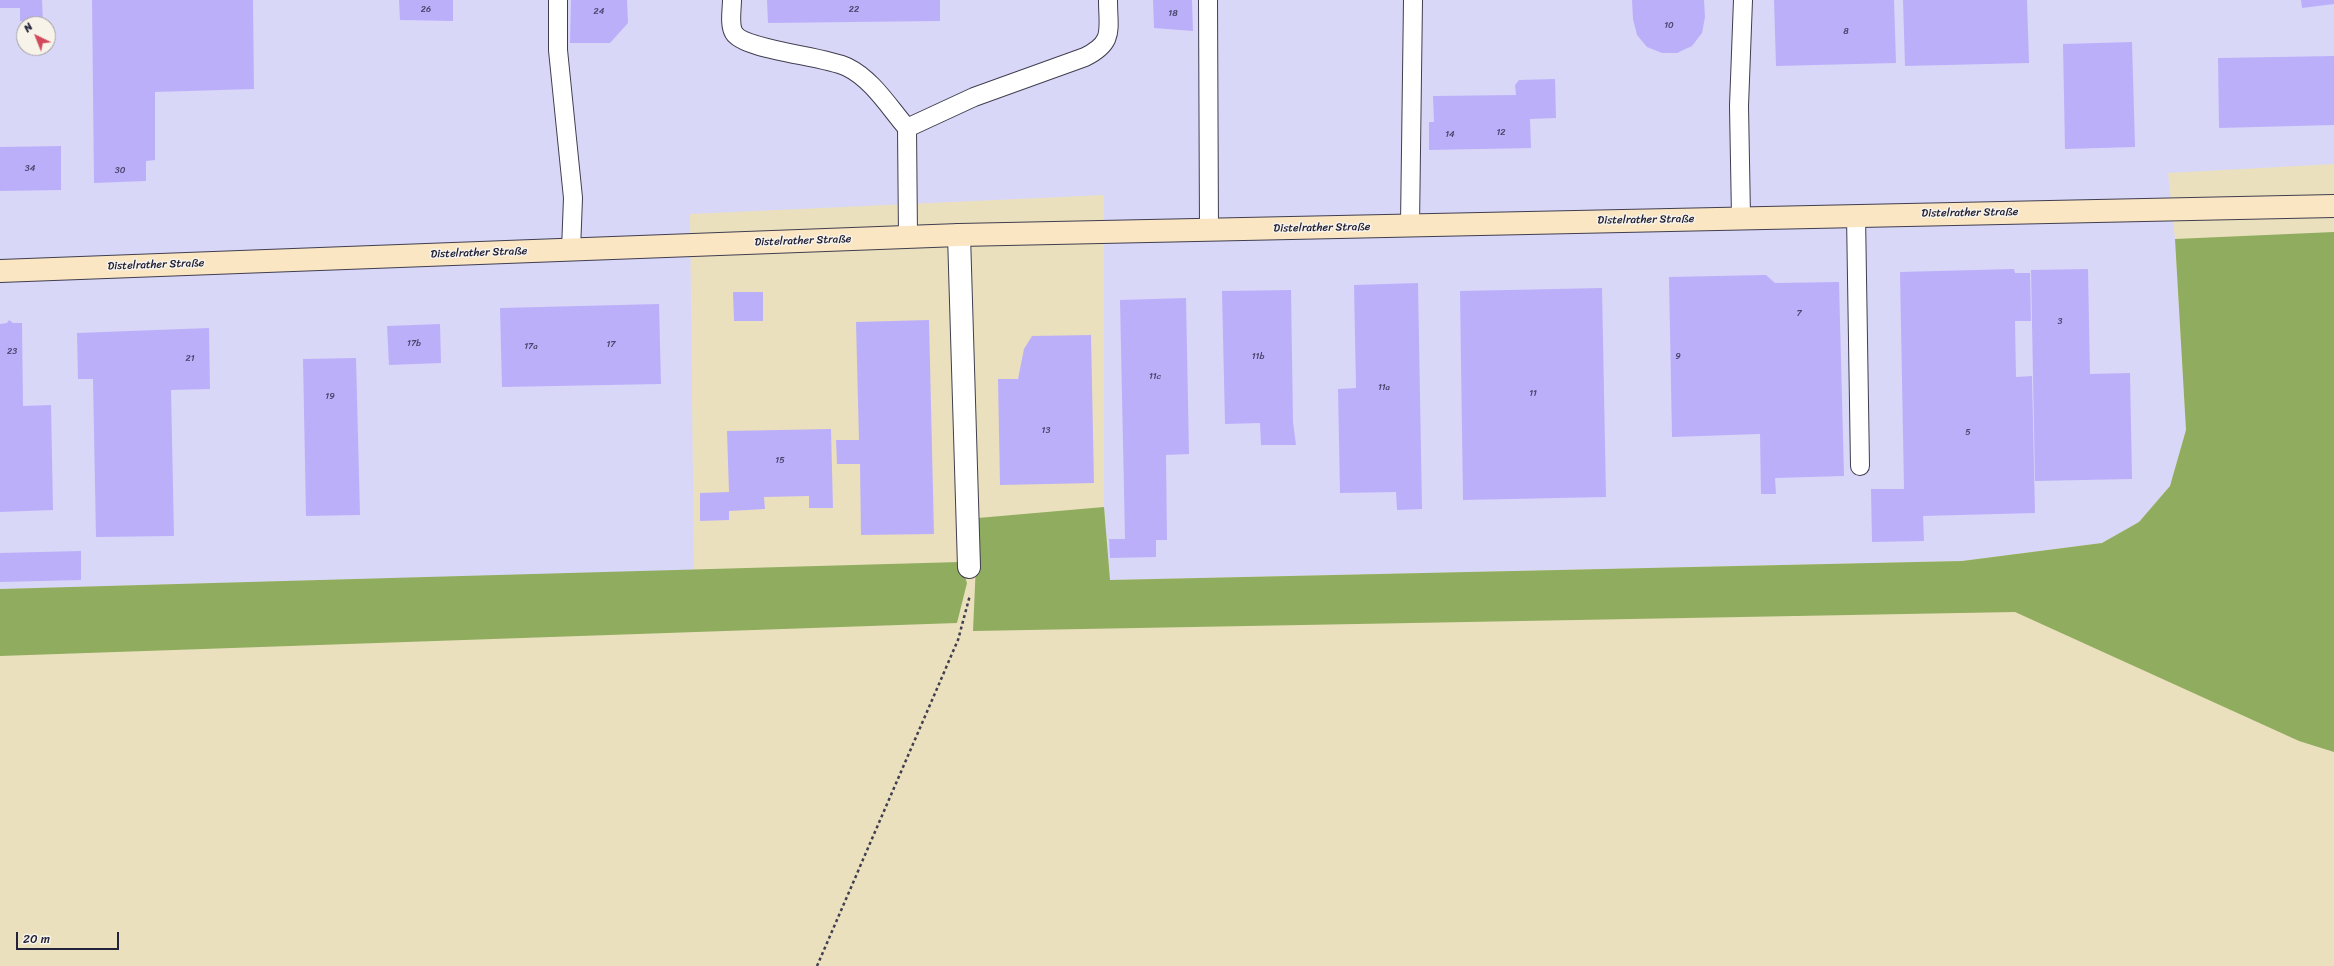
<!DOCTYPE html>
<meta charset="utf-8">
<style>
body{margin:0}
#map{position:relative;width:2334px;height:966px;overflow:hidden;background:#eae0be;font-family:Sriracha,sans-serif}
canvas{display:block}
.north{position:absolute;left:16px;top:16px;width:40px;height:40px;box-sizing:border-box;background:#f7f3e8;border:1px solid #a29fa3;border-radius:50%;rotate:317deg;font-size:11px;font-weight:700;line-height:16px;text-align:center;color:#22223b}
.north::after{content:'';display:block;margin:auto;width:14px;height:18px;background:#d1495b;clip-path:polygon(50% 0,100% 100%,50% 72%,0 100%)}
.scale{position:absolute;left:16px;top:932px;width:103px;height:18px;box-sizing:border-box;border:2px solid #22223b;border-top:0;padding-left:5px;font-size:12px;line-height:14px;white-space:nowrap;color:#22223b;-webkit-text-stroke:3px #f7f3e8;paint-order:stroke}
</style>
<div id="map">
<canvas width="2334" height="966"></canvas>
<div class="north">N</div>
<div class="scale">20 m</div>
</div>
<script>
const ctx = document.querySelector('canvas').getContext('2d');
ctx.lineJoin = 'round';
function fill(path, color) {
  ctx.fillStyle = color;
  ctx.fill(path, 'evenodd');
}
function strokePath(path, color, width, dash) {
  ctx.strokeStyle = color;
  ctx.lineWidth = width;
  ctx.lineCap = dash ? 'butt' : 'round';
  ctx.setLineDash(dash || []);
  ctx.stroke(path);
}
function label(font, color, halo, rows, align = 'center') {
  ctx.font = font + ' Sriracha,sans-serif';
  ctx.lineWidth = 3;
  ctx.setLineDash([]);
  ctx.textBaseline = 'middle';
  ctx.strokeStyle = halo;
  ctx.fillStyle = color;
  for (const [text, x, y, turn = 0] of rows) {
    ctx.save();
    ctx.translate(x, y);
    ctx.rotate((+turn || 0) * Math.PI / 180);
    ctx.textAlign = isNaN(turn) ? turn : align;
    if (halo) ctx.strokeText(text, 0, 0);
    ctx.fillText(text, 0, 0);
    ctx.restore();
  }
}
const built = new Path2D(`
 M0,0H2334V164L2168,173L2175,239L2186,430L2170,486L2139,522L2102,543L1962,561L1110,580L1104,507V195L690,214L694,570L0,589ZM24,24H48V48H24Z`);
const forest = new Path2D(`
 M2334,232V752L2299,741L2015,612L973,631L978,518L1104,507L1110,580L1962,561L2102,543L2139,522L2170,486L2186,430L2175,239Z
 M960,562L967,583L957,623L0,656V589Z`);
const building = new Path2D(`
 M0,0H42L43,21H20V8H0Z
 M92,0H253L254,89L155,92V160L146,161V181L94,183Z
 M399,0H453V21L400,20Z
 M571,0H627L628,23L610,43H570Z
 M767,0H940V21L768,23Z
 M1153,0H1192L1193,31L1154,28Z
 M1632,0H1704L1705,17L1702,33L1692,46L1677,53H1662L1647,47L1637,35L1633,19Z
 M1774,0H1894L1896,63L1776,66Z
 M1903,0H2027L2029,63L1905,66Z
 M2301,0H2334V4L2302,8Z
 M2132,42L2135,147L2065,149L2063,44Z
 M2334,56V125L2219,128L2218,58Z
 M1555,79L1556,118L1530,119L1531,148L1429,150V122H1434L1433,96L1516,95L1515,85L1519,80Z
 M61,146V190L0,191V147Z
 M2014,269L2015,273H2030L2031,321H2015L2016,377L2032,376L2035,513L1923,516L1924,541L1872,542L1871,489H1904L1900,272Z
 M2088,269L2090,374L2130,373L2132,479L2035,481L2031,270Z
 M1766,275L1775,283L1839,282L1844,476L1775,478L1776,494H1761L1760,434L1672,437L1669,277Z
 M1418,283L1422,509L1397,510L1396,492L1340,493L1338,389L1356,388L1354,285Z
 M1602,288L1606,497L1463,500L1460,291Z
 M1291,290L1293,422L1296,445H1261L1260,423L1225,424L1222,291Z
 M733,292H763V321H734Z
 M1186,298L1189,454L1166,455L1167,540H1156V557L1110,558L1109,539H1125L1120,300Z
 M659,304L661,384L502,387L500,308Z
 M9,320L13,323H22L23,406L51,405L53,510L0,512V324L7,323Z
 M929,320L934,534L861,535L860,464H837L836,440H859L856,322Z
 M440,324L441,363L389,365L387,326Z
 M209,328L210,389L171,390L174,536L96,537L93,379H78L77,333Z
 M1091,335L1094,483L1000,485L998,379H1018L1024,349L1032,336Z
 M356,358L360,515L306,516L303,359Z
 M831,429L833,508H809V496L764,497L765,509L729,511V520L700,521V493L729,492L727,431Z
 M81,551V580L0,582V553Z`);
const path = new Path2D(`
 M817,966L958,640L970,595`);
const lane = new Path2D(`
 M558,0V50L573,198L571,250
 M732,0C732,9 729,25 734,33C744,50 824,56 847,67C872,79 889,107 907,128L908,237
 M1208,0L1209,230
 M907,128L974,97L1085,57C1115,42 1108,30 1108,0
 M1856,215L1860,466
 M1741,217L1739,106L1743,0
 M1410,225L1413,0`);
const street = new Path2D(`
 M959,235L969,567`);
const secondary = new Path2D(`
 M0,271L959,235L2334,206`);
const numberNames = [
 ["26",426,10],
 ["22",854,10],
 ["24",599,12],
 ["18",1173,14],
 ["10",1669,26],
 ["8",1846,32],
 ["12",1501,133],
 ["14",1450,135],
 ["34",30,169],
 ["30",120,171],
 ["7",1799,314],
 ["3",2060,322],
 ["17b",414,344],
 ["17",611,345],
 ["17a",531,347],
 ["23",12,352],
 ["11b",1258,357],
 ["9",1678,357],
 ["21",190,359],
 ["11c",1155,377],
 ["11a",1384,388],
 ["11",1533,394],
 ["19",330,397],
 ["13",1046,431],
 ["5",1968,433],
 ["15",780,461]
];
const streetNames = [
 ["Distelrather Straße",1970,213,-1],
 ["Distelrather Straße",1646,220,-1],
 ["Distelrather Straße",1322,228,-1],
 ["Distelrather Straße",803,241,-2],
 ["Distelrather Straße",479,253,-2],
 ["Distelrather Straße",156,265,-2]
];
fill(built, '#d8d7f8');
fill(forest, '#90ac5f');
fill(building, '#bcaffa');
strokePath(lane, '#403e4f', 20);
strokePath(street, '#403e4f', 24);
strokePath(secondary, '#403e4f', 24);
strokePath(path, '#403e4f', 2.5, [3, 3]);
strokePath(lane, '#fff', 18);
strokePath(street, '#fff', 22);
strokePath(secondary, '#fbe6c4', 22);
label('9px', '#48456b', null, numberNames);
label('11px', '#22223b', '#f7f3e8', streetNames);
</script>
